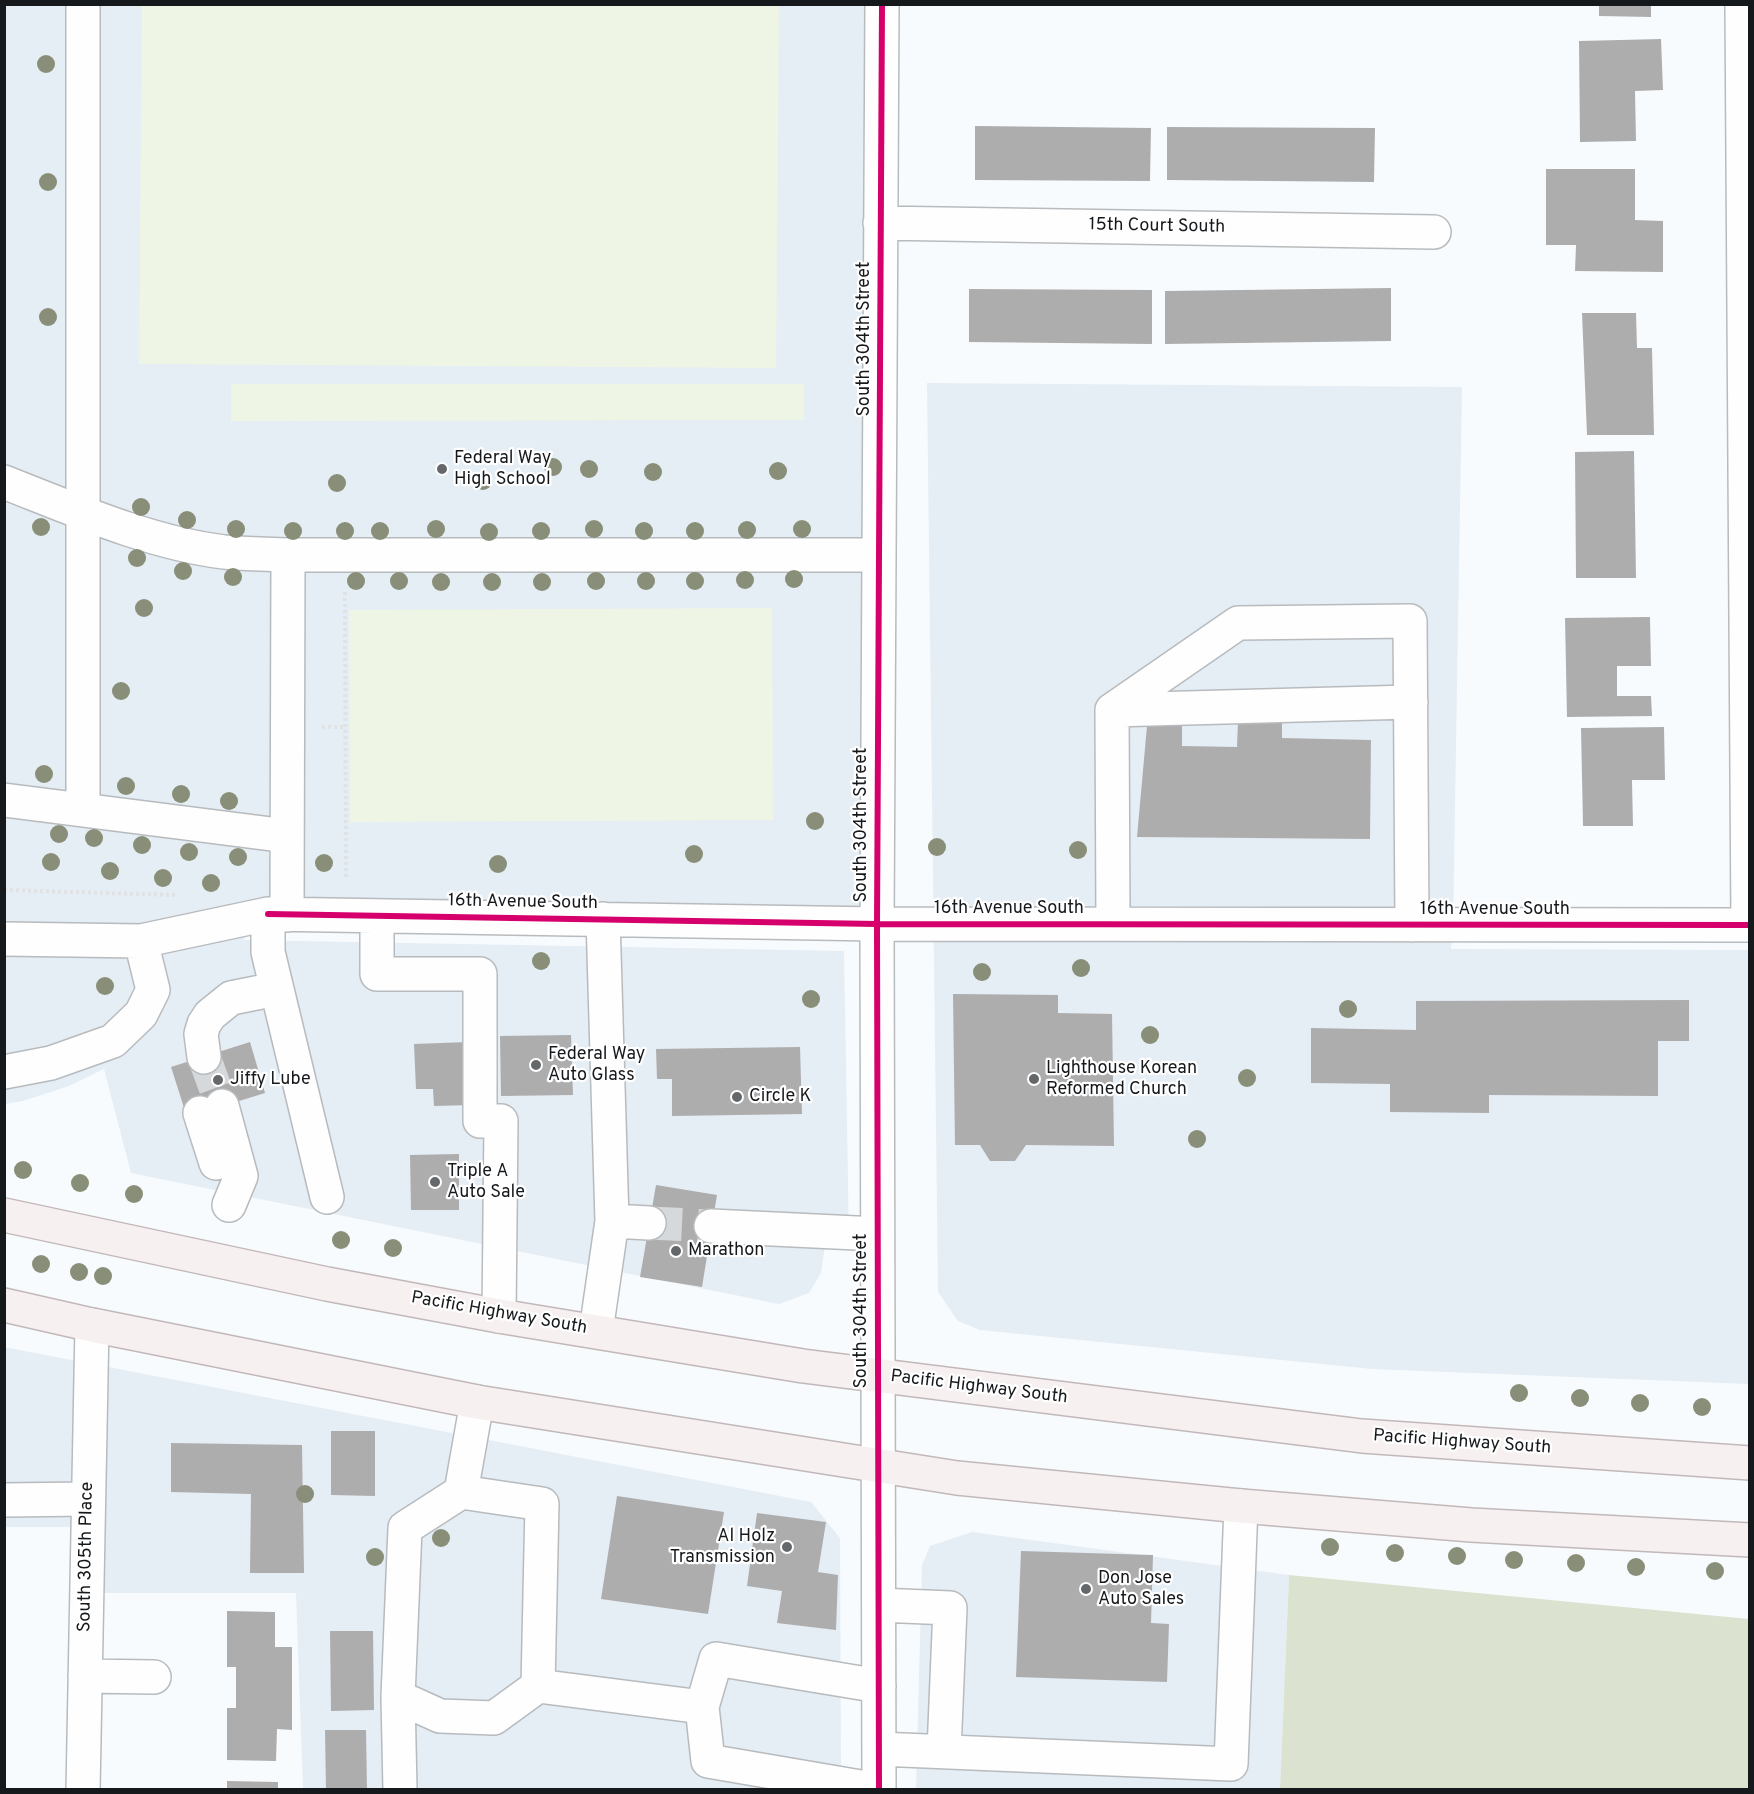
<!DOCTYPE html>
<style>
body{margin:0}
#map{position:relative;width:1754px;height:1794px;overflow:hidden;background:#f8fbfd;font-family:Overpass,sans-serif}
canvas{display:block}
.frame{position:absolute;inset:0;border:6px solid #16191c;pointer-events:none}
</style>
<div id="map">
<canvas width="1754" height="1794"></canvas>
<div class="frame"></div>
</div>
<script>
const ctx = document.querySelector('canvas').getContext('2d');
ctx.lineJoin = 'round';
function fill(path, color) {
  ctx.fillStyle = color;
  ctx.fill(path, 'evenodd');
}
function strokePath(path, color, width, dash) {
  ctx.strokeStyle = color;
  ctx.lineWidth = width;
  ctx.lineCap = dash ? 'butt' : 'round';
  ctx.setLineDash(dash || []);
  ctx.stroke(path);
}
function label(font, color, halo, rows, align = 'center') {
  ctx.font = font + ' Overpass,sans-serif';
  ctx.lineWidth = 4.5;
  ctx.setLineDash([]);
  ctx.textBaseline = 'middle';
  ctx.strokeStyle = halo;
  ctx.fillStyle = color;
  for (const [text, x, y, turn = 0] of rows) {
    ctx.save();
    ctx.translate(x, y);
    ctx.rotate((+turn || 0) * Math.PI / 180);
    ctx.textAlign = isNaN(turn) ? turn : align;
    if (halo) ctx.strokeText(text, 0, 0);
    ctx.fillText(text, 0, 0);
    ctx.restore();
  }
}
const built = new Path2D(`
 M4,5H882L877,924L269,914L243,940L844,951L849,1242L825,1245L821,1273L809,1293L779,1304L131,1173L104,1069L69,1086L23,1101L5,1104Z
 M927,383L1462,387L1453,925L1451,949L1749,950V1384L1372,1369L980,1330L958,1321L938,1292Z
 M4,1347L811,1502L840,1538L841,1789H303L296,1593H86L87,1527H5Z
 M972,1532L1289,1575L1280,1789L916,1790L922,1565L930,1546Z`);
const green = new Path2D(`
 M142,5H779L776,368L139,364Z
 M231,384H804V420L231,421Z
 M772,608L773,820L350,822L349,610Z`);
const forest = new Path2D(`
 M1289,1575L1749,1619V1789H1280Z`);
const building = new Path2D(`
 M1599,4H1651V17L1599,16Z
 M1661,39L1663,90L1635,91L1636,141L1580,142L1579,41Z
 M975,126L1151,128L1150,181L975,180Z
 M1167,127L1375,128L1374,182L1167,180Z
 M1546,169H1635V220L1663,221V272L1575,271L1576,245H1546Z
 M1391,288V341L1165,344V291Z
 M969,289L1152,290V344L969,342Z
 M1582,313H1636L1637,348H1652L1654,435H1587Z
 M1634,451L1636,578H1576L1575,452Z
 M1650,617L1651,666H1617V696H1651L1652,716L1567,717L1565,618Z
 M1238,721L1282,722V738L1371,740L1370,839L1137,837L1147,726L1182,725V746L1237,747Z
 M1664,727L1665,780H1632L1633,826H1583L1581,728Z
 M953,994L1058,995V1013L1112,1014L1114,1146L1026,1145L1015,1161H990L980,1145H955Z
 M1689,1000V1041H1658V1096L1489,1095V1113L1390,1112V1084L1311,1083V1028L1416,1030V1001Z
 M571,1035L573,1095L501,1096L500,1036Z
 M250,1042L265,1093L187,1117L171,1067Z
 M468,1042L471,1105L434,1106L433,1089H416L414,1044Z
 M800,1047L802,1114L672,1116V1079H657L656,1049Z
 M459,1154V1210H411L410,1155Z
 M656,1185L717,1195L702,1287L640,1277Z
 M331,1431H375V1496L331,1495Z
 M171,1443L302,1445L304,1573H250L251,1494L171,1492Z
 M617,1496L724,1512L708,1614L601,1599Z
 M757,1513L826,1522L818,1572L838,1575L836,1630L777,1623L782,1591L747,1586Z
 M1021,1551L1153,1555L1151,1623L1169,1624L1167,1682L1016,1677Z
 M227,1611L275,1612V1647H292V1730L277,1729L276,1761L227,1760V1708H236V1667H227Z
 M330,1631H373L374,1710L331,1711Z
 M325,1730H366L367,1790H326Z
 M227,1781L278,1782V1790H227Z`);
const minorTunnel = new Path2D(`
 M204,1057L222,1106
 M649,1223L711,1226`);
const path = new Path2D(`
 M345,592L346,878
 M322,727H345
 M4,890L175,895`);
const minor = new Path2D(`
 M83,4V810
 M1742,4L1748,925
 M880,223L1434,232
 M4,482C73,509 150,543 224,552C245,554 267,554 288,555
 M1112,710L1411,702
 M4,800L287,836
 M268,914V952L327,1197
 M287,915L288,555H879
 M377,916V974H480V1121H501L499,1316
 M603,919L612,1221
 M1113,924L1112,710L1238,623L1410,621L1412,925
 M4,939L141,941L268,914L877,924L1750,925
 M204,1057L201,1034L204,1024L210,1015L231,998L276,989
 M4,1072L51,1063L113,1041L141,1014L153,990L141,941
 M222,1106L241,1176L229,1205
 M200,1113L216,1163
 M711,1226L877,1234
 M596,1331L612,1221L649,1223
 M477,1402L461,1492L542,1504L538,1686L702,1707L716,1659L879,1686
 M461,1492L405,1528L398,1697L440,1716L494,1718L538,1686
 M4,1500L88,1499
 M879,1605L950,1608L944,1751
 M85,1676L154,1677
 M398,1697L400,1790
 M702,1707L708,1761L878,1790
 M879,1749L1231,1764L1241,1506
 M83,1790L92,1325
 M879,1790L877,924L882,4`);
const major = new Path2D(`
 M4,1215L327,1284L499,1316L803,1366L1362,1436L1750,1463
 M4,1305L92,1325L477,1402L957,1478L1241,1506L1471,1525L1750,1540`);
const cycleway = new Path2D(`
 M268,914L877,924L1750,925
 M879,1790L877,924L882,4`);
const trees = [
 [46,64],
 [48,182],
 [48,317],
 [553,467],
 [589,469],
 [778,471],
 [653,472],
 [483,481],
 [337,483],
 [141,507],
 [187,520],
 [41,527],
 [236,529],
 [436,529],
 [594,529],
 [802,529],
 [747,530],
 [293,531],
 [345,531],
 [380,531],
 [541,531],
 [644,531],
 [695,531],
 [489,532],
 [137,558],
 [183,571],
 [233,577],
 [794,579],
 [745,580],
 [356,581],
 [399,581],
 [596,581],
 [646,581],
 [695,581],
 [441,582],
 [492,582],
 [542,582],
 [144,608],
 [121,691],
 [44,774],
 [126,786],
 [181,794],
 [229,801],
 [815,821],
 [59,834],
 [94,838],
 [142,845],
 [937,847],
 [1078,850],
 [189,852],
 [694,854],
 [238,857],
 [51,862],
 [324,863],
 [498,864],
 [110,871],
 [163,878],
 [211,883],
 [541,961],
 [1081,968],
 [982,972],
 [105,986],
 [811,999],
 [1348,1009],
 [1150,1035],
 [1247,1078],
 [1197,1139],
 [23,1170],
 [80,1183],
 [134,1194],
 [341,1240],
 [393,1248],
 [41,1264],
 [79,1272],
 [103,1276],
 [1519,1393],
 [1580,1398],
 [1640,1403],
 [1702,1407],
 [305,1494],
 [441,1538],
 [1330,1547],
 [1395,1553],
 [1457,1556],
 [375,1557],
 [1514,1560],
 [1576,1563],
 [1636,1567],
 [1715,1571]
];
const markers = [
 [442,469,6,"#65686b"],
 [536,1065,6,"#65686b"],
 [1034,1079,6,"#65686b"],
 [218,1080,6,"#65686b"],
 [737,1097,6,"#65686b"],
 [435,1182,6,"#65686b"],
 [676,1251,6,"#65686b"],
 [787,1547,6,"#65686b"],
 [1086,1589,6,"#65686b"]
];
const streetNames = [
 ["15th Court South",1157,227,1],
 ["South 304th Street",865,339,-90],
 ["South 304th Street",862,825,-90],
 ["16th Avenue South",523,903,1],
 ["16th Avenue South",1009,909],
 ["16th Avenue South",1495,910],
 ["South 304th Street",862,1311,-90],
 ["Pacific Highway South",499,1314,10],
 ["Pacific Highway South",979,1388,7],
 ["Pacific Highway South",1462,1443,4],
 ["South 305th Place",87,1557,-89]
];
const poiNames = [
 ["Federal Way",454,459],
 ["High School",454,480],
 ["Federal Way",548,1055],
 ["Auto Glass",548,1076],
 ["Lighthouse Korean",1046,1069],
 ["Reformed Church",1046,1090],
 ["Jiffy Lube",230,1080],
 ["Circle K",749,1097],
 ["Triple A",447,1172],
 ["Auto Sale",447,1193],
 ["Marathon",688,1251],
 ["Al Holz",775,1537,"right"],
 ["Transmission",775,1558,"right"],
 ["Don Jose",1098,1579],
 ["Auto Sales",1098,1600]
];
fill(built, '#e5edf5');
fill(green, '#eff5e4');
fill(forest, '#dbe2cf');
fill(building, '#aeadae');
strokePath(minorTunnel, '#d6d9db', 33, [33, 16]);
strokePath(minor, '#b8bbbd', 36);
strokePath(major, '#c3b8b9', 36);
strokePath(path, '#e1e2e3', 4, [3, 3]);
strokePath(minor, '#fefeff', 33);
strokePath(major, '#f6f0f0', 33);
strokePath(cycleway, '#d6006c', 6);
ctx.fillStyle = '#888e77';
for (const [x, y] of trees) {
  ctx.beginPath();
  ctx.arc(x, y, 9, 0, 2 * Math.PI);
  ctx.fill();
}
for (const [x, y, r, color] of markers) {
  const dot = new Path2D();
  dot.arc(x, y, r, 0, 2 * Math.PI);
  ctx.fillStyle = color;
  ctx.fill(dot);
  strokePath(dot, '#fff', 2);
}
label('18px', '#16191c', '#fff', streetNames);
label('18px', '#16191c', '#fff', poiNames, 'left');
</script>
